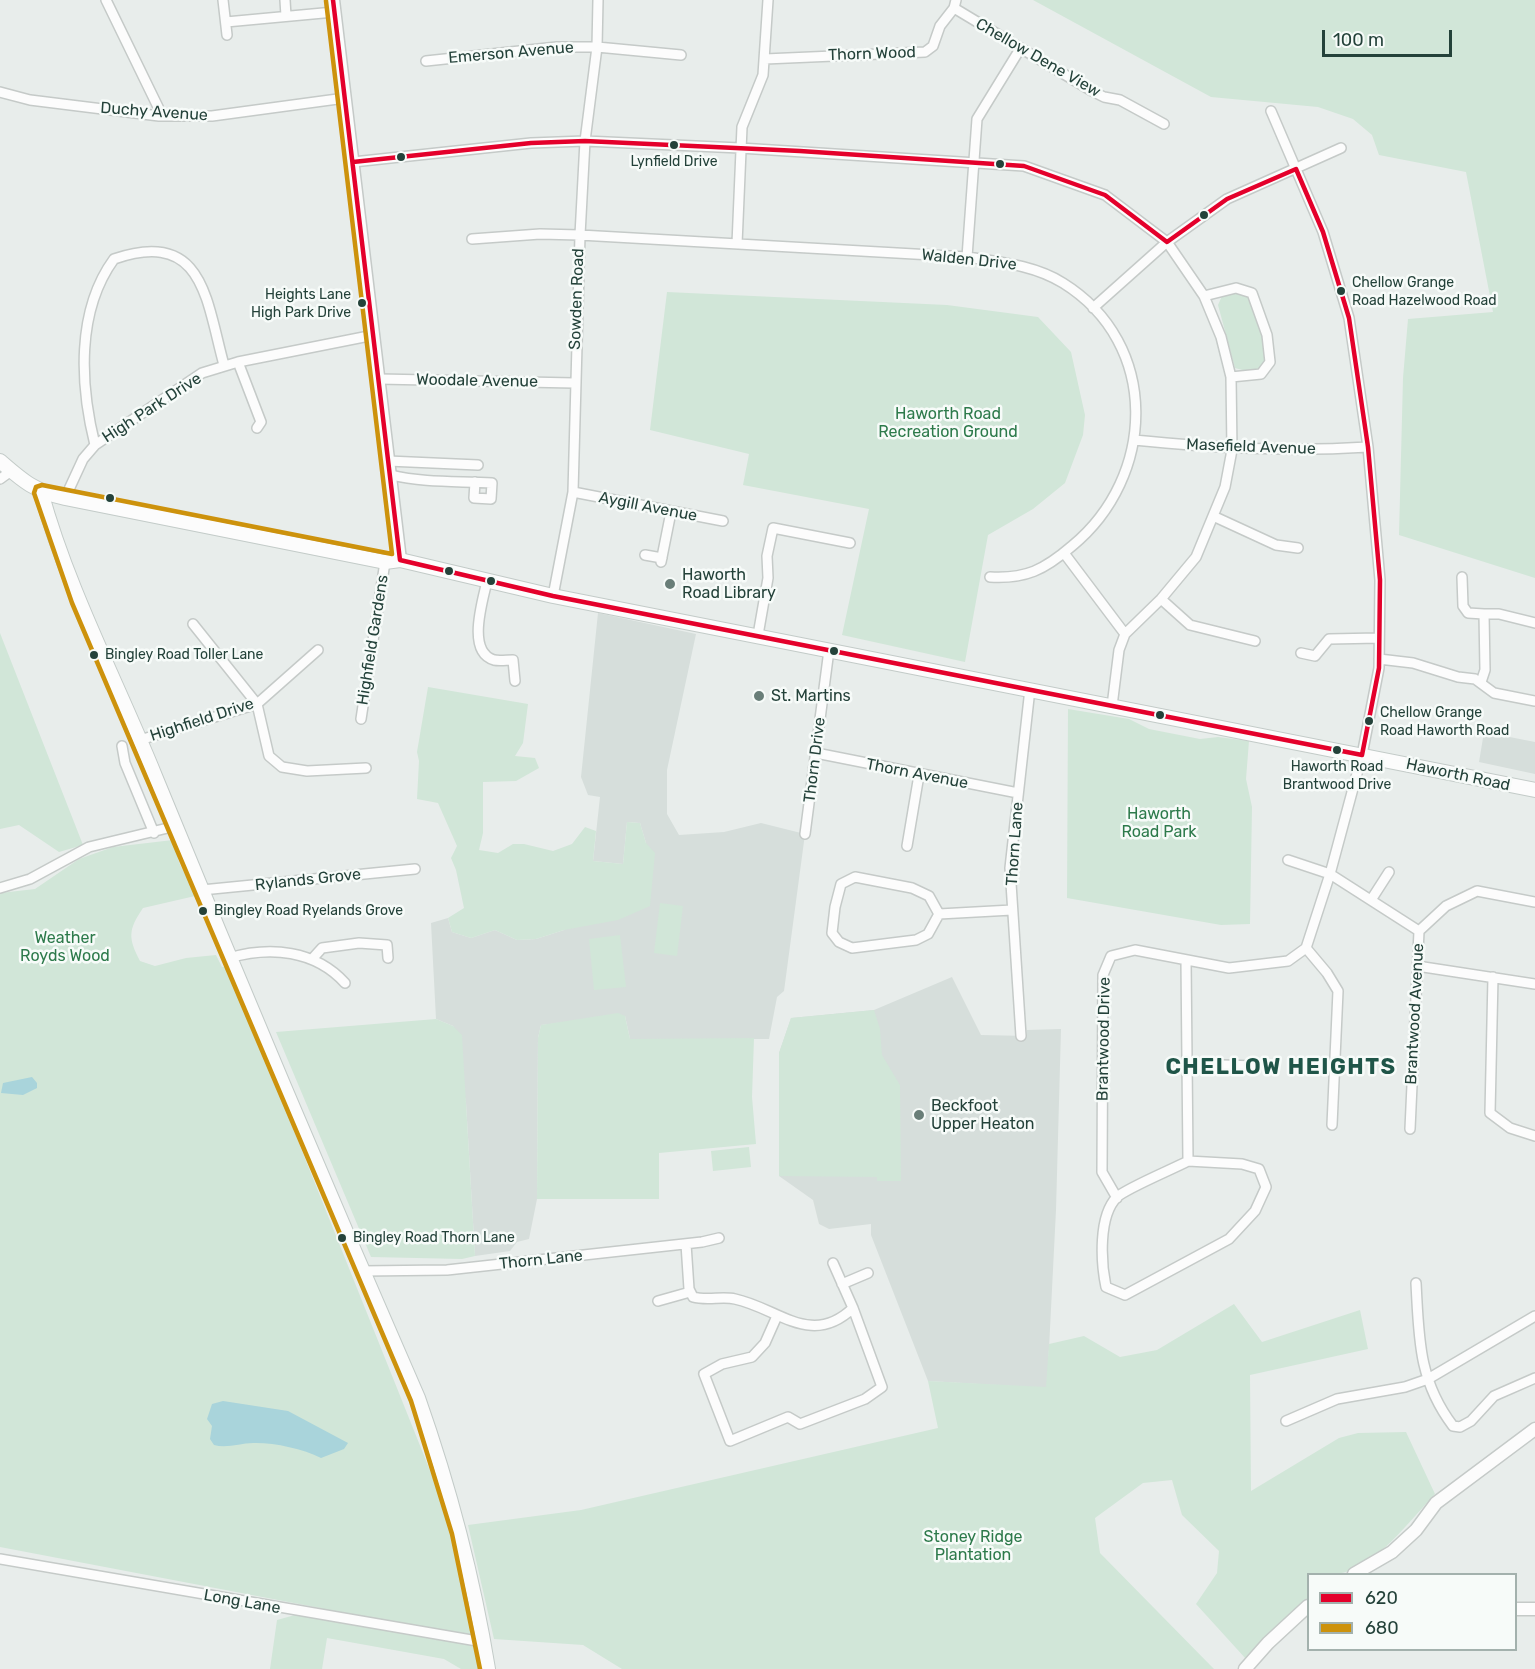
<!DOCTYPE html>
<style>
body{margin:0}
#map{position:relative;width:1535px;height:1669px;overflow:hidden;background:#e8edeb;font-family:Rubik,sans-serif}
canvas{display:block}
.legend{position:absolute;left:1307px;top:1573px;width:210px;height:78px;box-sizing:border-box;background:#f7fbf9;border:2px solid #a3b1ad;margin:0;padding:8px 10px;list-style:none;font-size:18px;color:#24423a}
.legend li{display:flex;align-items:center;gap:12px;height:30px}
.legend b{width:30px;border:2px solid #a3b1ad}
.scale{position:absolute;left:1322px;top:30px;width:130px;height:27px;box-sizing:border-box;border:3px solid #24423a;border-top:0;padding-left:8px;font-size:18px;line-height:21px;white-space:nowrap;color:#24423a;-webkit-text-stroke:4px #f7fbf9;paint-order:stroke}
</style>
<div id="map">
<canvas width="1535" height="1669"></canvas>
<ul class="legend">
<li><b style="height:8px;background:#e4002b"></b>620</li>
<li><b style="height:8px;background:#cd920c"></b>680</li>
</ul>
<div class="scale">100 m</div>
</div>
<script>
const ctx = document.querySelector('canvas').getContext('2d');
ctx.lineJoin = 'round';
function fill(path, color) {
  ctx.fillStyle = color;
  ctx.fill(path, 'evenodd');
}
function strokePath(path, color, width, dash) {
  ctx.strokeStyle = color;
  ctx.lineWidth = width;
  ctx.lineCap = dash ? 'butt' : 'round';
  ctx.setLineDash(dash || []);
  ctx.stroke(path);
}
function label(font, color, halo, rows, align = 'center') {
  ctx.font = font + ' Rubik,sans-serif';
  ctx.lineWidth = 5;
  ctx.setLineDash([]);
  ctx.textBaseline = 'middle';
  ctx.strokeStyle = halo;
  ctx.fillStyle = color;
  for (const [text, x, y, turn = 0] of rows) {
    ctx.save();
    ctx.translate(x, y);
    ctx.rotate((+turn || 0) * Math.PI / 180);
    ctx.textAlign = isNaN(turn) ? turn : align;
    if (halo) ctx.strokeText(text, 0, 0);
    ctx.fillText(text, 0, 0);
    ctx.restore();
  }
}
const built = new Path2D(`
 M598,613L696,634L667,770V814L679,835L724,832L761,823L805,834L784,991L777,997L769,1039H630L625,1016L541,1025L538,1038L537,1199L529,1239L517,1242L510,1251L475,1256L466,1103L453,1026L436,1019L431,923L448,918L452,932L471,938L495,930L517,940L536,939L564,930L646,843L640,823L627,822L623,864L593,861L600,797L588,795L581,777Z
 M1484,732L1535,742V774L1479,762Z
 M952,977L981,1035L1027,1036V1030L1061,1029L1056,1210L1047,1388L928,1381L871,1235V1224L829,1229L819,1224L813,1200L779,1176V1053L791,1018L874,1010Z`);
const green = new Path2D(`
 M1033,0H1535V578L1399,535L1403,378L1408,319L1493,312L1466,172L1379,155L1372,135L1353,119L1318,107L1211,97Z
 M667,292L947,305L1038,317L1071,352L1085,415L1083,435L1065,483L1033,509L988,535L965,662L842,635L869,509L743,485L749,454L650,430Z
 M1237,292L1249,296L1263,336L1266,360L1258,370L1246,371L1235,368L1218,305L1222,296Z
 M0,633L83,845L59,852L19,825L0,829Z
 M428,687L528,704L523,743L515,756L535,758L539,768L516,781L483,782V833L479,850L498,853L513,844H524L553,851L572,844L585,827L596,831L593,861L623,864L627,822L640,823L646,843L655,853L650,906L618,920L564,930L536,939L517,940L495,930L471,938L452,932L448,918L464,908L456,870L451,858L457,846L438,803L417,799L419,761L417,752Z
 M1068,709L1129,719L1149,729L1200,739L1218,737L1249,741L1246,779L1252,807L1250,924L1221,925L1067,898Z
 M173,840C178,846 177,851 178,859C182,873 193,882 195,896L143,908C128,930 128,938 140,961L155,966L186,958L216,955L222,967L228,966L445,1508L475,1638L479,1669H461L444,1659L327,1638L322,1669H270L277,1620L320,1608L0,1547V893L35,889L79,859L113,847Z
 M660,903L683,906L677,956L654,953Z
 M620,935L626,987L594,990L589,939Z
 M874,1010L880,1029L882,1055L900,1085L901,1181H877V1177L779,1176V1053L791,1018Z
 M618,1013L625,1016L630,1039L754,1038L752,1097L756,1144L659,1153V1199H537L538,1038L541,1025Z
 M436,1019L453,1026L462,1035L475,1256L462,1259L371,1257L276,1032Z
 M749,1147L751,1167L713,1171L711,1151Z
 M1234,1304L1262,1342L1360,1310L1368,1349L1250,1375L1251,1491L1339,1438L1358,1433L1406,1432L1435,1494C1409,1521 1376,1568 1337,1574C1328,1576 1318,1574 1308,1574V1598L1246,1659L1196,1604L1217,1573L1219,1551L1182,1515L1172,1480L1143,1483L1095,1518L1100,1553L1214,1669H622L583,1645L494,1639L468,1525L581,1510L938,1428L928,1381L1046,1387L1049,1344L1084,1336L1120,1357L1157,1350Z`);
const water = new Path2D(`
 M32,1077L37,1083V1088L23,1095L1,1093L3,1083Z
 M223,1401L288,1411L348,1443L344,1449L321,1458C303,1449 276,1443 256,1443C242,1442 228,1449 214,1445L210,1439L212,1426L207,1419L212,1404Z`);
const minor = new Path2D(`
 M106,0L159,109V116
 M223,0L227,35
 M285,0L286,16
 M954,8L1092,91L1104,97L1120,100L1164,124
 M226,22L334,12
 M765,59L925,52L933,46L940,26L954,8L956,0
 M426,61L557,47H597L681,55
 M0,92L30,100L159,116H212L345,98
 M353,162L531,143L585,141L740,148L1024,166L1105,195L1167,242L1204,296L1221,337L1231,377L1232,450L1225,487L1196,557L1161,599L1125,634L1119,650L1112,706
 M472,239L540,234L580,235L967,257C999,262 1034,265 1063,283C1161,344 1156,477 1072,546C1044,570 1026,579 990,577
 M737,244L742,127L763,75L768,0
 M967,257L977,119L1020,49
 M1204,296L1236,288L1252,293L1267,335L1270,362L1261,374L1231,377
 M1093,308L1167,242L1227,199L1341,148
 M238,362L261,422L257,428
 M379,379L574,383
 M1134,440C1215,448 1287,452 1368,447
 M95,445C80,385 76,311 114,259C204,228 206,300 224,365
 M388,461L478,465
 M391,475C424,483 458,481 492,483L491,499L474,498L475,482
 M0,479L11,471
 M573,492L723,521
 M65,498L83,459L95,445L202,373L238,362L374,335
 M1213,516L1276,545L1298,548
 M1064,553L1125,634
 M645,555L662,558
 M661,562L671,512
 M1462,577L1463,606L1468,613L1484,614
 M487,581C483,600 466,652 494,660C499,661 507,660 513,660L515,681
 M553,596L573,492L580,235L585,141L597,47L598,0
 M1161,599L1190,625L1255,641
 M193,624L257,704L269,756L282,767L307,771L366,768
 M758,635L768,578L767,556L773,528L850,543
 M1301,653L1315,656L1329,639L1379,638
 M1379,659L1413,663L1458,677L1475,679L1494,693L1535,701
 M1481,682L1485,670L1484,614H1499L1535,623
 M361,719L385,562
 M140,740L257,704L318,650
 M122,746L125,763L154,833
 M816,753L1018,793
 M805,834L829,650
 M907,846L919,775
 M1288,860L1330,874L1419,931L1410,1129
 M0,888L30,879L89,847L176,826
 M202,890L415,869
 M1371,900L1389,872
 M939,914L929,896L912,888L855,877L841,884L835,907L832,933L839,942L852,948L916,940L928,934L939,914L1012,910
 M1419,931L1446,906L1477,891L1535,902
 M1306,948L1327,973L1338,991L1332,1125
 M229,958C270,946 315,950 345,983
 M313,958L322,948L359,943L387,945L388,958
 M1186,960L1188,1161
 M1417,966L1535,984
 M1493,977L1490,1113L1510,1128L1535,1136
 M1021,1036L1010,868L1030,689
 M1186,1064L1257,1066
 M1188,1161L1242,1164L1259,1169L1266,1187L1255,1211L1229,1239L1125,1295L1106,1287C1101,1263 1098,1216 1117,1197C1127,1188 1173,1169 1188,1161Z
 M1117,1198L1102,1172L1103,975L1111,956L1135,950L1229,968L1288,961L1306,948L1330,874L1362,755L1379,668L1380,580L1368,447L1349,318L1323,232L1271,111
 M686,1244L689,1289L693,1297C707,1301 722,1296 735,1299C778,1308 811,1348 853,1308L833,1263
 M363,1271L447,1270L702,1242L719,1238
 M1416,1283C1419,1337 1418,1380 1453,1426L1460,1427L1471,1421L1494,1396L1535,1378
 M842,1284L868,1273
 M658,1301L690,1292
 M777,1316L765,1343L752,1357L722,1364L704,1374L730,1441L788,1417L800,1424L865,1399L882,1387L853,1308
 M1286,1421L1337,1399L1405,1387L1428,1379L1535,1316
 M0,1559L483,1642`);
const tertiary = new Path2D(`
 M333,0L400,560
 M1354,1574L1392,1552L1416,1530L1436,1503L1535,1429
 M1516,1609H1535
 M1245,1669L1268,1643L1308,1606`);
const secondary = new Path2D(`
 M0,461C23,481 34,491 65,498L385,562L400,560L553,596L1535,790
 M41,492C68,590 117,682 155,776C240,984 328,1192 418,1398C449,1486 473,1577 488,1669`);
const bus1 = new Path2D(`
 M333,0L400,560L553,596L1362,755L1379,668L1380,580L1368,447L1349,318L1323,232L1296,169L1227,199L1167,242L1105,195L1024,166L800,151L585,141L531,143L353,162`);
const bus2 = new Path2D(`
 M326,1L392,554L42,485L36,487L34,493L72,603L411,1401L452,1534L480,1669`);
const markers = [
 [674,145,5,"#24423a"],
 [401,157,5,"#24423a"],
 [1000,164,5,"#24423a"],
 [1204,215,5,"#24423a"],
 [1341,291,5,"#24423a"],
 [362,303,5,"#24423a"],
 [110,498,5,"#24423a"],
 [449,571,5,"#24423a"],
 [491,581,5,"#24423a"],
 [670,584,6,"#697e78"],
 [834,651,5,"#24423a"],
 [94,655,5,"#24423a"],
 [759,696,6,"#697e78"],
 [1160,715,5,"#24423a"],
 [1369,721,5,"#24423a"],
 [1337,750,5,"#24423a"],
 [203,911,5,"#24423a"],
 [919,1115,6,"#697e78"],
 [342,1238,5,"#24423a"]
];
const busNames = [
 ["Lynfield Drive",674,162,"center"],
 ["Chellow Grange",1352,283],
 ["Road Hazelwood Road",1352,301],
 ["Heights Lane",351,295,"right"],
 ["High Park Drive",351,313,"right"],
 ["Bingley Road Toller Lane",105,655],
 ["Chellow Grange",1380,713],
 ["Road Haworth Road",1380,731],
 ["Haworth Road",1337,767,"center"],
 ["Brantwood Drive",1337,785,"center"],
 ["Bingley Road Ryelands Grove",214,911],
 ["Bingley Road Thorn Lane",353,1238]
];
const streetNames = [
 ["Emerson Avenue",511,53,-5],
 ["Thorn Wood",872,54,-2],
 ["Chellow Dene View",1038,58,30],
 ["Duchy Avenue",154,112,4],
 ["Walden Drive",969,260,6],
 ["Sowden Road",577,299,-88],
 ["Woodale Avenue",477,381,1],
 ["High Park Drive",152,408,-33],
 ["Masefield Avenue",1251,447,2],
 ["Aygill Avenue",648,507,11],
 ["Highfield Gardens",373,640,-81],
 ["Highfield Drive",202,720,-18],
 ["Thorn Drive",815,760,-83],
 ["Thorn Avenue",917,774,11],
 ["Haworth Road",1458,775,12],
 ["Thorn Lane",1015,844,-86],
 ["Rylands Grove",308,880,-6],
 ["Brantwood Avenue",1415,1014,-87],
 ["Brantwood Drive",1104,1039,-89],
 ["Thorn Lane",541,1260,-6],
 ["Long Lane",242,1602,10]
];
const parkNames = [
 ["Haworth Road",948,414],
 ["Recreation Ground",948,432],
 ["Haworth",1159,814],
 ["Road Park",1159,832],
 ["Weather",65,938],
 ["Royds Wood",65,956],
 ["Stoney Ridge",973,1537],
 ["Plantation",973,1555]
];
const poiNames = [
 ["Haworth",682,575],
 ["Road Library",682,593],
 ["St. Martins",771,696],
 ["Beckfoot",931,1106],
 ["Upper Heaton",931,1124]
];
const districtNames = [
 ["CHELLOW HEIGHTS",1281,1068]
];
fill(built, '#d6dedb');
fill(green, '#d1e6d8');
fill(water, '#a9d4db');
strokePath(minor, '#c5cac8', 12);
strokePath(tertiary, '#c5cac8', 15);
strokePath(secondary, '#c3cbc8', 16);
strokePath(minor, '#fcfcfc', 9);
strokePath(tertiary, '#fcfcfc', 12);
strokePath(secondary, '#fcfcfc', 14);
strokePath(bus1, '#e4002b', 4.5);
strokePath(bus2, '#cd920c', 4.5);
for (const [x, y, r, color] of markers) {
  const dot = new Path2D();
  dot.arc(x, y, r, 0, 2 * Math.PI);
  ctx.fillStyle = color;
  ctx.fill(dot);
  strokePath(dot, '#f7fbf9', 2);
}
label('14px', '#24423a', '#f7fbf9', busNames, 'left');
label('16px', '#24423a', '#f7fbf9', streetNames);
label('16px', '#2d7a4b', '#f7fbf9', parkNames);
label('16px', '#24423a', '#f7fbf9', poiNames, 'left');
ctx.letterSpacing = '1.5px';
label('bold 22px', '#1f5548', '#f7fbf9', districtNames);
ctx.letterSpacing = '0px';
</script>
